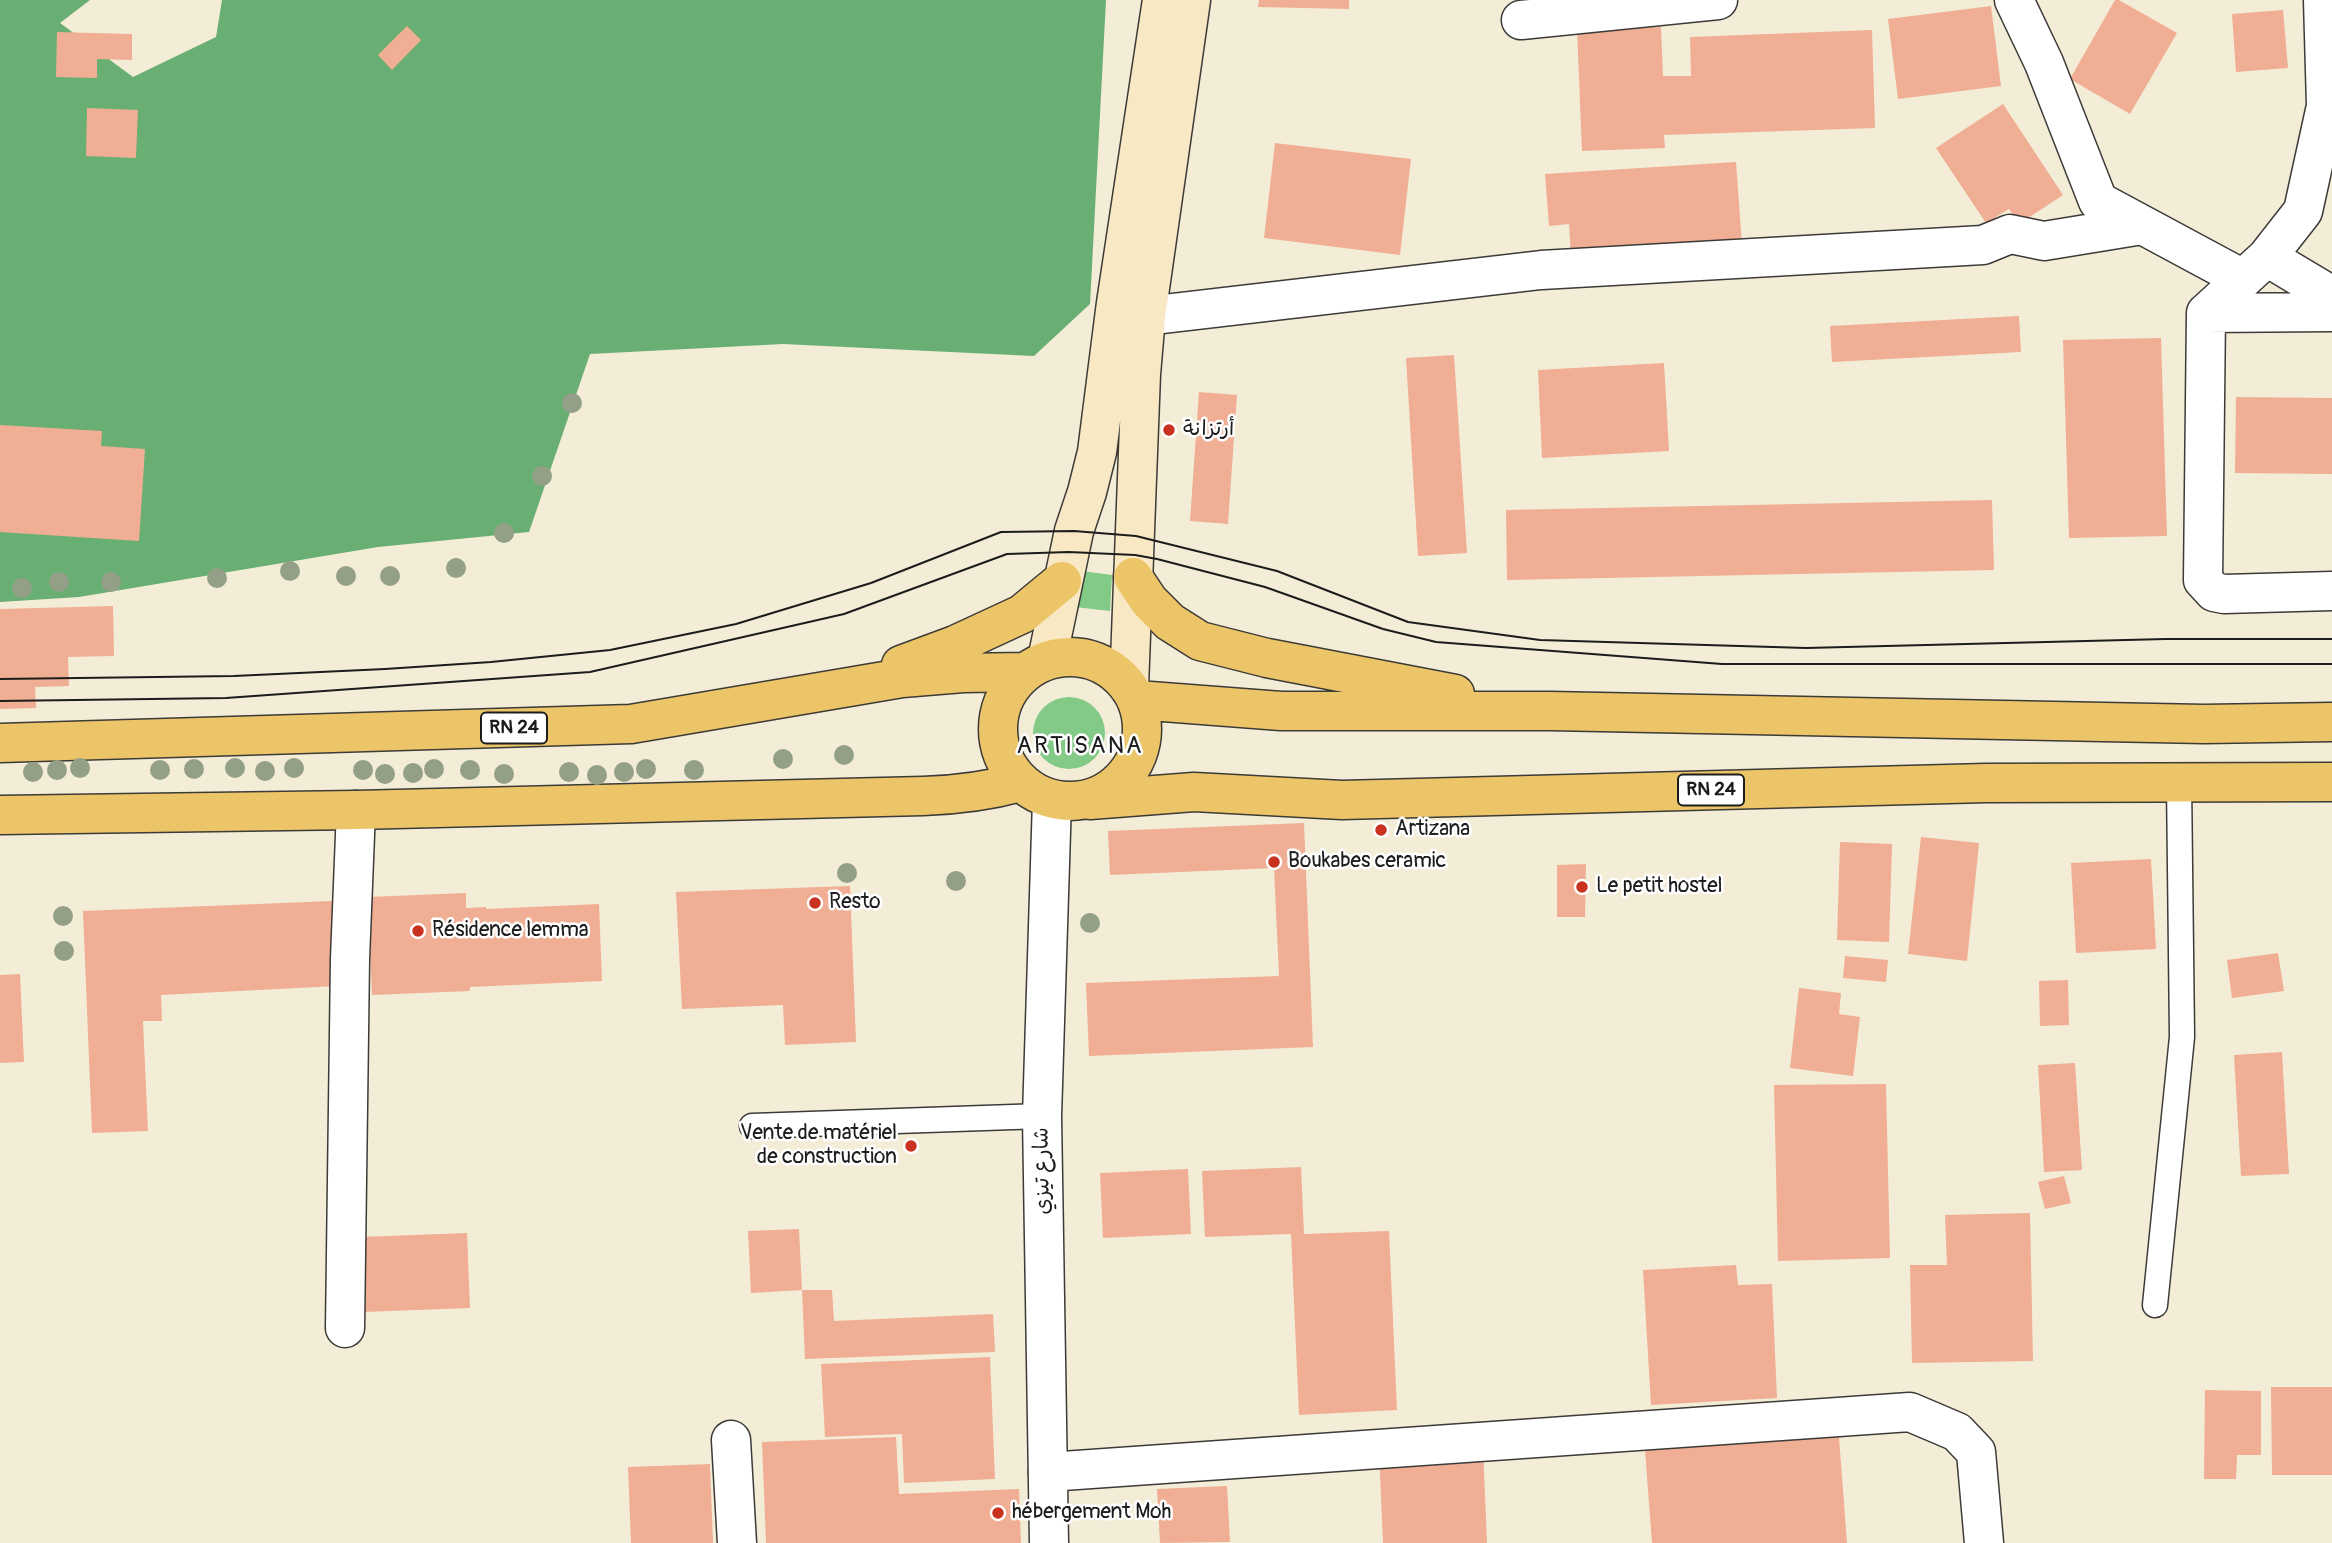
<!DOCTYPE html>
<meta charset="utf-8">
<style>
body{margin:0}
canvas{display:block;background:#f3ecd6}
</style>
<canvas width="2332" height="1543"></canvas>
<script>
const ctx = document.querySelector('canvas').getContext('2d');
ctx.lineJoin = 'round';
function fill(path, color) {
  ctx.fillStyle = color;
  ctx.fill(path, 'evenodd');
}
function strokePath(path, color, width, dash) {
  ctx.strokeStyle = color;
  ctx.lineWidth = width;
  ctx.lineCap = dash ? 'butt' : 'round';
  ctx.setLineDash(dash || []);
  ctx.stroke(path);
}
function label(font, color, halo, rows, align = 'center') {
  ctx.font = font + ' Pangolin,"Playpen Sans Arabic",sans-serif';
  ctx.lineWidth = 5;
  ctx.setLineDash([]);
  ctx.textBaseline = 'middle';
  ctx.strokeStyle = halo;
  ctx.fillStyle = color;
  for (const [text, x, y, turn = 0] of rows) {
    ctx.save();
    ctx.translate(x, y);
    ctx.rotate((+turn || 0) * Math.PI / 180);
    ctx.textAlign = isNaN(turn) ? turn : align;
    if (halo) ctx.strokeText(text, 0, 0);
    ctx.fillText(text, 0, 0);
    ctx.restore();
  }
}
const green = new Path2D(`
 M1082,571L1112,575L1110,611L1075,607Z
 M1033 733a36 36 0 1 1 72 0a36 36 0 1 1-72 0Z`);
const forest = new Path2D(`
 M0,0H90L60,23L133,77L216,37L222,0H1106L1090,304L1034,356L783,344L590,354L529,532L378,547L79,597L0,602Z`);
const building = new Path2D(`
 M1259,0H1349V9L1258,7Z
 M2115,0H2119L2177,33L2130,114L2070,79Z
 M1991,6L2001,86L1898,99L1888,19Z
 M2283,10L2288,68L2236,72L2232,14Z
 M407,26L421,40L392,70L378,55Z
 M1661,27L1663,76H1691L1690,37L1872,30L1875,128L1664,135L1665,148L1582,151L1577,29Z
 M57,32L132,34V60L97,59V78L56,77Z
 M2003,104L2063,195L2019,224L2009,209L1986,223L1936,148Z
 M87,108L138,110L136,158L86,156Z
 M1275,143L1411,159L1400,255L1264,238Z
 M1736,162L1742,245L1571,256L1569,224L1549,226L1545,174Z
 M2019,316L2021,352L1832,362L1830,326Z
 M2161,338L2167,536L2069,538L2063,340Z
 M1454,355L1467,553L1418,556L1406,358Z
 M1664,363L1669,451L1542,458L1538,370Z
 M1199,392L1237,395L1228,524L1190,521Z
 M2236,397L2332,398V474L2235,473Z
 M0,425L102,431L101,446L145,449L139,541L0,532Z
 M1992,500L1994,570L1507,580L1506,510Z
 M113,606L114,656L68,657L69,686L35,687L36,708L0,709V609Z
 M1304,823L1313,1047L1089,1056L1086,983L1279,976L1274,868L1110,875L1108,831Z
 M1921,837L1979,843L1967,961L1908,954Z
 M1840,842L1892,844L1889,942L1837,940Z
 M2151,859L2156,949L2076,953L2071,863Z
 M1586,864L1585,917H1557V865Z
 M850,886L856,1042L785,1045L783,1005L682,1009L676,892Z
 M466,893V908L486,907V909L599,904L602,981L470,987V991L372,995L368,897Z
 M332,901L336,986L161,995L162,1021H143L148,1131L92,1133L83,911Z
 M2278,953L2284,991L2232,998L2227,960Z
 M1845,956L1888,960L1886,982L1843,978Z
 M20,974L24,1062L0,1063V975Z
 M2068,980L2069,1025L2040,1026L2039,981Z
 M1799,988L1841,993L1839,1014L1860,1017L1853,1076L1790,1068Z
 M2282,1052L2289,1174L2241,1176L2234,1055Z
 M2075,1063L2082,1170L2044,1172L2038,1065Z
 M1886,1084L1890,1258L1778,1261L1774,1085Z
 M1301,1167L1304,1234L1389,1231L1397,1410L1299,1415L1291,1234L1205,1237L1202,1171Z
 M1188,1169L1191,1234L1103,1238L1100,1173Z
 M2064,1176L2071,1203L2045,1209L2038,1182Z
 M2030,1213L2033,1361L1912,1363L1910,1265H1947L1945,1215Z
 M799,1229L802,1290H832L834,1321L993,1314L995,1352L805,1359L802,1290L751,1293L748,1231Z
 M467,1233L470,1308L364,1312L361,1237Z
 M1736,1265L1738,1285L1772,1284L1777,1398L1651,1405L1643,1270Z
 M990,1357L995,1479L904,1483L902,1434L825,1437L821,1364Z
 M2271,1387H2332V1475H2272Z
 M2205,1390L2261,1391V1455H2237L2236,1479H2204Z
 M1838,1424L1847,1543H1652L1644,1437Z
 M896,1437L899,1494L1019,1489L1021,1543H766L762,1442Z
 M1483,1447L1487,1543H1383L1379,1451Z
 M710,1464L713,1543H631L628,1467Z
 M1227,1486L1230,1542L1160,1543L1157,1489Z`);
const service = new Path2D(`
 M752,1126L1042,1116
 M2155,1305L2182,1037L2179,782`);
const minor = new Path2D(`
 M2014,0L2044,63L2098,201L2243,279
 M2323,0L2326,106L2303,211L2267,257L2206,313L2203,580L2214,592L2224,594L2332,591
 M1521,20L1718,0
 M2267,257L2332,296
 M2206,313L2332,312
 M1146,316L1541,270L1983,245L2010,234L2044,241L2142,225
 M345,1328L350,959L356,810
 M731,1440L737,1543
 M1048,1472L1910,1412L1957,1432L1976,1452L1984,1543`);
const tertiary = new Path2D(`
 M1049,1543L1042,1116L1052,800`);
const secondary = new Path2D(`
 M1047,660L1074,531L1087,492L1097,452L1116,303L1162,0
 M1129,687L1141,374L1146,316L1191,0`);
const primary = new Path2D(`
 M1133,577L1149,601L1170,622L1200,641L1267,658L1455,694
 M998 729a72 72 0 1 1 144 0a72 72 0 1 1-144 0Z
 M901,665L955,645L1022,614L1062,581
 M1137,700L1281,711H1550L2204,724L2332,722
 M0,743L631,724L902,678L963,673L1024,672
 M1090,800L1194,792L1342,800L1986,783L2332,782
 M0,815L356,810L923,796C956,795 988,791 1021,782`);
const tram = new Path2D(`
 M0,679L234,676L385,669L491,662L610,650L736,624L871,583L1001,532L1074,531L1136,536L1277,571L1408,622L1540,640L1806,648L2166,639H2332
 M0,701L226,698L590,672L844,614L1007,554L1069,552L1135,555L1157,559L1265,587L1383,629L1436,642L1722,664H2332`);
const trees = [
 [572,403],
 [542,476],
 [504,533],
 [456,568],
 [290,571],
 [346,576],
 [390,576],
 [217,578],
 [59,582],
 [111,582],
 [22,588],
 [844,755],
 [783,759],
 [80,768],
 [235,768],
 [294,768],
 [194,769],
 [434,769],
 [646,769],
 [57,770],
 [160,770],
 [363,770],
 [470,770],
 [694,770],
 [265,771],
 [33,772],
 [569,772],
 [624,772],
 [413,773],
 [385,774],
 [504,774],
 [597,775],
 [847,873],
 [956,881],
 [63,916],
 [1090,923],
 [64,951]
];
const markers = [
 [1169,430,7,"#c8321e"],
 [1381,830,7,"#c8321e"],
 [1274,862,7,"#c8321e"],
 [1582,887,7,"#c8321e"],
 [815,903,7,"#c8321e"],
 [418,931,7,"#c8321e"],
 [911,1146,7,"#c8321e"],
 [998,1513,7,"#c8321e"]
];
const shields = [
 [514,728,66],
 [1711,790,66]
];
const shieldNames = [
 ["RN 24",514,728],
 ["RN 24",1711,790]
];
const poiNames = [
 ["أرتزانة",1183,430],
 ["Artizana",1395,830],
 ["Boukabes ceramic",1288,862],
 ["Le petit hostel",1596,887],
 ["Resto",829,903],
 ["Résidence lemma",432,931],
 ["Vente de matériel",897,1134,"right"],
 ["de construction",897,1158,"right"],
 ["hébergement Moh",1012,1513]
];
const streetNames = [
 ["شارع تيزي",1043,1171,-91]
];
const quarterNames = [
 ["ARTISANA",1080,747]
];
fill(green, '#82ca86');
fill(forest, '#69ae73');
fill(building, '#f0af94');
strokePath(service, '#3c3b38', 27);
strokePath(minor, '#3c3b38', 41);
strokePath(tertiary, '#3c3b38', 41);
strokePath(secondary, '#3c3b38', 41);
strokePath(primary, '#3c3b38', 41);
strokePath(service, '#fff', 24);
strokePath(minor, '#fff', 38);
strokePath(tertiary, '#fff', 38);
strokePath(secondary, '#f8e8c3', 38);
strokePath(primary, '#edc569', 38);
strokePath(tram, '#1c1c1c', 2);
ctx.fillStyle = '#93a087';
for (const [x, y] of trees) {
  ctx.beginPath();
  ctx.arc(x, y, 10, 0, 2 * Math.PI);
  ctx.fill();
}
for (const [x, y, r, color] of markers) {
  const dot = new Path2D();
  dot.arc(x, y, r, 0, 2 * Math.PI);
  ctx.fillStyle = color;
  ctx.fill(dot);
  strokePath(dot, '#fff', 2.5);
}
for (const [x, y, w] of shields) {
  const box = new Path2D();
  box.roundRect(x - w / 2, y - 15.5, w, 31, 5);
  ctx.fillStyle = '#fff';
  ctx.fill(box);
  strokePath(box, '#1c1c1c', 2);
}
label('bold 19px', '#1c1c1c', null, shieldNames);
label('21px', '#1c1c1c', '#fff', poiNames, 'left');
label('21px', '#1c1c1c', '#fff', streetNames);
ctx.letterSpacing = '2px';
label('24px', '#1c1c1c', '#fff', quarterNames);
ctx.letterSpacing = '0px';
</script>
